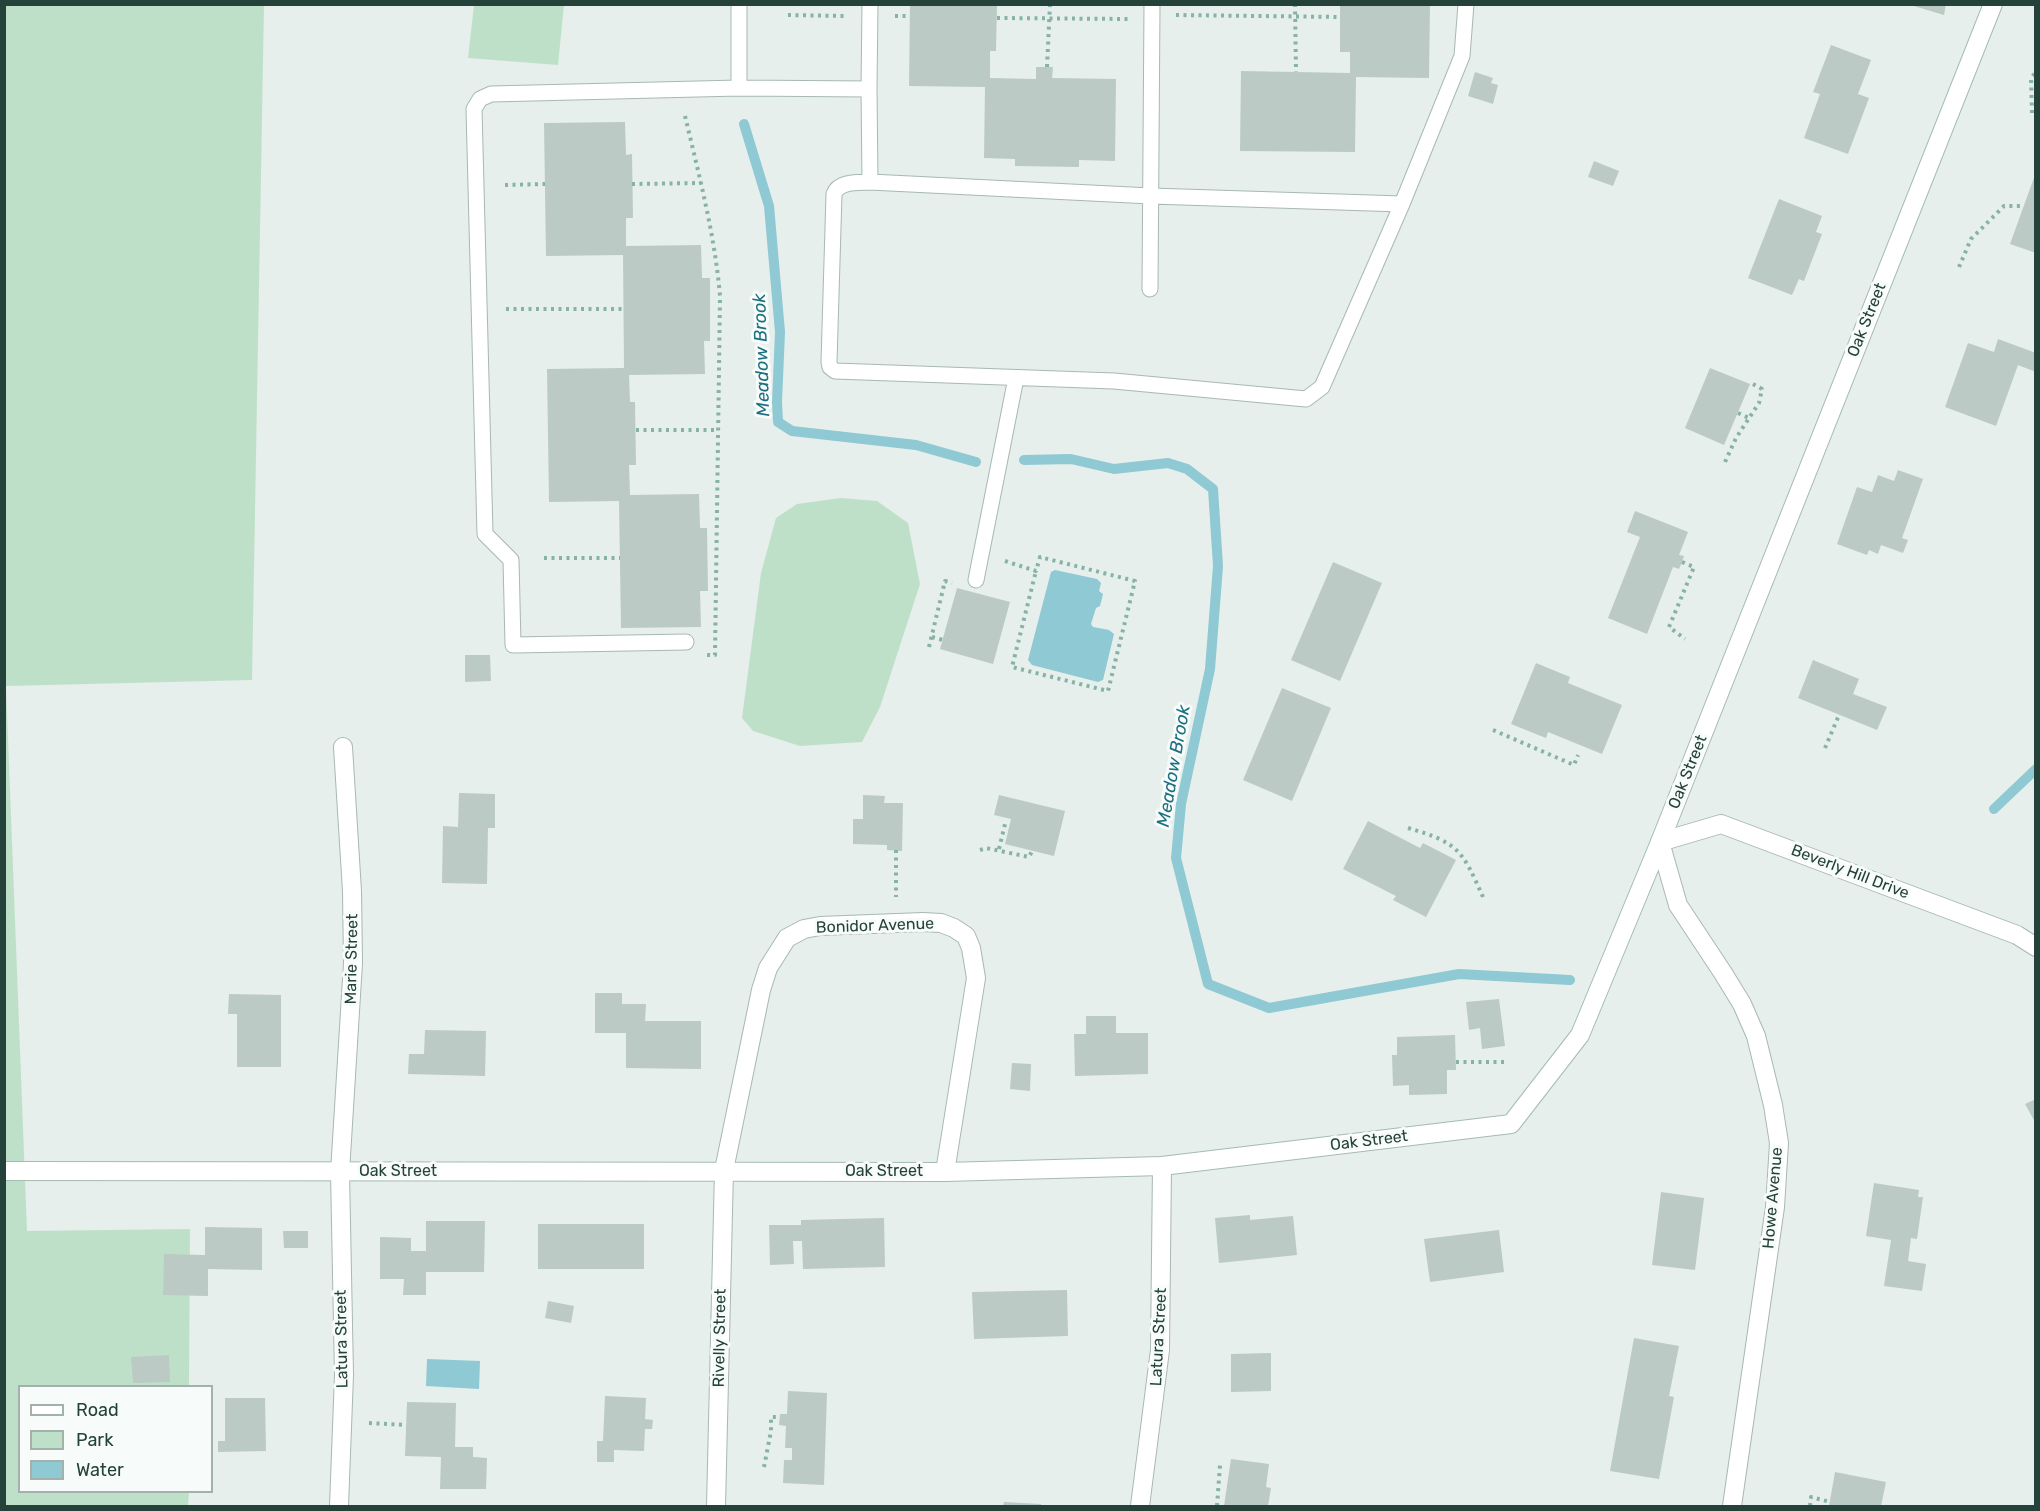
<!DOCTYPE html>
<style>
body{margin:0}
#map{position:relative;width:2040px;height:1511px;overflow:hidden;background:#e6efeb;font-family:Rubik,sans-serif}
canvas{display:block}
.frame{position:absolute;inset:0;border:6px solid #24423a;pointer-events:none}
.legend{position:absolute;left:18px;top:1385px;width:195px;height:108px;box-sizing:border-box;background:#f7fbf9;border:2px solid #a3b1ad;margin:0;padding:8px 10px;list-style:none;font-size:18px;color:#24423a}
.legend li{display:flex;align-items:center;gap:12px;height:30px}
.legend b{width:30px;border:2px solid #a3b1ad}
</style>
<div id="map">
<canvas width="2040" height="1511"></canvas>
<div class="frame"></div>
<ul class="legend">
<li><b style="height:8px;background:#fff"></b>Road</li>
<li><b style="height:16px;background:#bfe0c8"></b>Park</li>
<li><b style="height:16px;background:#8ec9d4"></b>Water</li>
</ul>
</div>
<script>
const ctx = document.querySelector('canvas').getContext('2d');
ctx.lineJoin = 'round';
function fill(path, color) {
  ctx.fillStyle = color;
  ctx.fill(path, 'evenodd');
}
function strokePath(path, color, width, dash) {
  ctx.strokeStyle = color;
  ctx.lineWidth = width;
  ctx.lineCap = dash ? 'butt' : 'round';
  ctx.setLineDash(dash || []);
  ctx.stroke(path);
}
function label(font, color, halo, rows, align = 'center') {
  ctx.font = font + ' Rubik,sans-serif';
  ctx.lineWidth = 6;
  ctx.setLineDash([]);
  ctx.textBaseline = 'middle';
  ctx.strokeStyle = halo;
  ctx.fillStyle = color;
  for (const [text, x, y, turn = 0] of rows) {
    ctx.save();
    ctx.translate(x, y);
    ctx.rotate((+turn || 0) * Math.PI / 180);
    ctx.textAlign = isNaN(turn) ? turn : align;
    if (halo) ctx.strokeText(text, 0, 0);
    ctx.fillText(text, 0, 0);
    ctx.restore();
  }
}
const green = new Path2D(`
 M5,5H264L252,680L6,686L27,1231L190,1229L189,1386H20V1492H189L188,1506H5Z
 M474,5H564L558,65L468,58Z
 M841,498L877,501L908,523L920,584L880,707L862,742L800,746L753,731L742,718L761,573L776,518L797,504Z`);
const water = new Path2D(`
 M1055,570L1097,579L1101,583L1099,591L1103,594L1100,606L1096,608L1091,624L1093,627L1109,630L1114,634L1103,680L1098,682L1032,665L1028,660L1051,572Z
 M427,1359L480,1361L479,1389L426,1386Z`);
const stream = new Path2D(`
 M744,124L769,206L780,332L777,402L778,422L792,431L916,445L976,462
 M1024,460L1071,459L1114,469L1168,463L1187,469L1213,489L1218,566L1210,669L1181,804L1176,858L1208,984L1269,1008L1459,974L1570,980
 M1994,809L2036,769`);
const building = new Path2D(`
 M910,4H997L996,51H990V78L1036,79V67H1053L1052,78L1116,79L1115,161L1079,160V167L1015,166V159L984,158L985,87L909,86Z
 M1340,4H1430L1429,78L1356,77L1355,152L1240,151L1241,71L1350,73V52H1340Z
 M1907,4H1946L1944,15Z
 M1831,45L1871,60L1858,94L1869,98L1848,154L1804,138L1820,94L1813,92Z
 M1475,72L1493,78L1491,83L1498,85L1493,104L1468,96Z
 M625,122L626,155L632,154L633,218H626V246L701,245L702,278H710V341H704L705,374L629,375L630,402H635L636,465H629L630,495L699,494L700,528H707L708,591H700L701,627L621,628L619,501L549,502L547,369L624,368L623,255L546,256L544,123Z
 M1594,161L1619,171L1613,186L1588,177Z
 M2035,175H2036V253L2010,244Z
 M1779,199L1822,216L1816,232L1822,234L1804,281L1799,279L1792,295L1748,278Z
 M1998,339L2036,353V372L2018,365L1996,426L1945,407L1968,343L1994,352Z
 M1710,368L1750,384L1724,445L1685,428Z
 M1898,470L1923,479L1902,538L1908,540L1903,553L1881,545L1878,554L1869,550L1867,555L1837,544L1857,487L1872,492L1878,475L1894,481Z
 M1635,511L1688,532L1679,555L1684,556L1682,562L1679,569L1673,567L1647,634L1608,618L1640,537L1627,532Z
 M1333,562L1382,583L1340,681L1291,660Z
 M957,588L1010,602L993,664L940,649Z
 M465,655H490L491,681L465,682Z
 M1813,660L1859,679L1853,694L1887,707L1877,730L1798,698Z
 M1536,663L1570,677L1568,683L1622,705L1602,754L1548,732L1546,738L1511,724Z
 M1282,688L1331,708L1292,801L1243,780Z
 M459,793L495,794V828H488L487,884L442,883L443,826L458,827Z
 M863,795L885,796L884,803H903L902,851L887,850V845L853,844V819H863Z
 M999,795L1065,811L1054,856L1005,844L1011,819L994,815Z
 M1368,821L1420,848L1423,843L1456,860L1426,917L1393,900L1396,896L1343,869Z
 M595,993H622V1004H646L645,1021H701V1069L626,1068V1033H595Z
 M229,994L281,995V1067H237V1014H228Z
 M1499,999L1505,1046L1482,1049L1480,1028L1469,1030L1466,1002Z
 M1086,1016H1116V1033H1148V1074L1075,1076L1074,1034H1086Z
 M425,1030L486,1031L485,1076L408,1074L409,1054H424Z
 M1455,1035L1456,1070H1447V1094L1409,1095V1085L1393,1086L1392,1055H1397V1037Z
 M1012,1063L1031,1064L1030,1091L1010,1089Z
 M2036,1099V1124L2025,1104Z
 M1874,1183L1919,1190L1918,1197H1923L1917,1239L1911,1238L1908,1261L1926,1264L1922,1291L1884,1286L1891,1240L1866,1236Z
 M1661,1192L1704,1198L1695,1270L1652,1265Z
 M1250,1215V1220L1293,1216L1297,1255L1219,1263L1215,1218Z
 M884,1218L885,1267L803,1269L802,1241H793L794,1264L770,1265L769,1225H801V1220Z
 M426,1221H485L484,1272H426V1295H403L404,1279H380V1237L411,1238V1251H426Z
 M538,1224H644V1269H538Z
 M205,1227L262,1228V1270L208,1269V1296L163,1295L164,1254L205,1255Z
 M1499,1230L1504,1272L1430,1282L1424,1239Z
 M283,1231H308V1248H284Z
 M1067,1290L1068,1336L974,1339L972,1292Z
 M548,1301L574,1306L571,1323L545,1318Z
 M1634,1338L1679,1346L1669,1396L1674,1397L1659,1479L1610,1471Z
 M1271,1353V1391L1231,1392V1354Z
 M169,1355L170,1382L133,1383L131,1357Z
 M788,1391L827,1393L824,1485L783,1483L784,1460H792V1448H785L786,1426L779,1425L780,1414H787Z
 M605,1396L646,1398L645,1419L653,1420L652,1429H645L644,1451L614,1450V1462H597V1441H603Z
 M225,1398H265L266,1451L218,1452V1441H225Z
 M407,1402L456,1403L455,1447H473V1457L487,1458L486,1489H440L441,1457L405,1456Z
 M1231,1459L1269,1464L1266,1487L1271,1488L1268,1506H1224Z
 M1835,1472L1886,1482L1881,1506H1829Z
 M1004,1502L1041,1504V1506H1003Z`);
const path = new Path2D(`
 M1295,4L1296,72
 M788,15L846,16
 M1176,15L1340,17
 M895,16H910
 M997,18L1128,19
 M1047,67L1050,4
 M2032,113L2031,78L2036,72
 M685,116C699,175 715,236 720,296L715,655H705
 M632,184L701,183
 M505,185L545,184
 M1959,267L1971,239L2004,206H2024
 M506,309H623
 M1738,413L1749,418
 M636,430H718
 M1725,462L1736,438L1759,403L1762,389L1753,384
 M544,558H620
 M1005,561L1036,571L1040,557L1135,581L1108,691L1012,667L1036,571
 M1682,562L1694,567L1669,627L1685,639
 M932,637L943,640
 M929,647L945,581L952,583
 M1493,730L1574,765L1578,755
 M1825,748L1839,715
 M1408,828C1459,843 1462,850 1483,897
 M999,849L1006,820
 M896,850V897
 M980,850L986,848L1029,857L1032,851
 M1456,1062H1506
 M369,1423L406,1425
 M764,1467L771,1431V1417H780
 M1217,1506L1220,1465
 M1810,1506L1811,1497L1830,1502`);
const lane = new Path2D(`
 M739,4V88L869,89L870,182L1151,196L1402,204L1462,56L1466,4
 M869,89L870,4
 M870,182C857,183 839,181 834,194L829,362L830,367L835,371L1114,381L1306,399L1322,387L1402,204
 M1150,289L1152,4
 M976,580L1016,378
 M686,642L513,645L511,560L485,534L474,109L480,99L491,94L739,88`);
const street = new Path2D(`
 M339,1506L344,1375L340,1172L353,963L352,891L343,747
 M716,1506L724,1170L761,990L768,968L787,938L804,929L820,926L923,922L941,923L954,928L966,936L971,948L976,978L945,1172
 M1140,1506L1160,1350L1162,1166
 M1732,1506L1775,1207L1779,1143L1773,1105L1756,1036L1742,1004L1723,973L1678,905L1660,842L1721,824L2017,935L2036,947`);
const secondary = new Path2D(`
 M4,1171L945,1172L1162,1166L1511,1124L1580,1035L1660,842L1993,4`);
const streetNames = [
 ["Oak Street",1867,320,-68],
 ["Oak Street",1688,772,-68],
 ["Beverly Hill Drive",1850,872,21],
 ["Bonidor Avenue",875,926,-2],
 ["Marie Street",352,959,-89],
 ["Oak Street",1369,1141,-7],
 ["Oak Street",398,1171],
 ["Oak Street",884,1171],
 ["Howe Avenue",1773,1198,-85],
 ["Latura Street",1159,1337,-87],
 ["Rivelly Street",720,1338,-89],
 ["Latura Street",342,1339,-91]
];
const waterNames = [
 ["Meadow Brook",762,355,-92],
 ["Meadow Brook",1174,766,-80]
];
fill(green, '#bfe0c8');
fill(water, '#8ec9d4');
strokePath(stream, '#8ec9d4', 10);
fill(building, '#bbcac4');
strokePath(lane, '#a8b8b2', 17);
strokePath(street, '#a8b8b2', 20);
strokePath(secondary, '#a4bbb3', 20);
strokePath(path, '#86b3a5', 4, [3, 4.5]);
strokePath(lane, '#fff', 15);
strokePath(street, '#fff', 18);
strokePath(secondary, '#fff', 18);
label('16px', '#24423a', '#f7fbf9', streetNames);
label('italic 18px', '#1c6f80', '#f7fbf9', waterNames);
</script>
